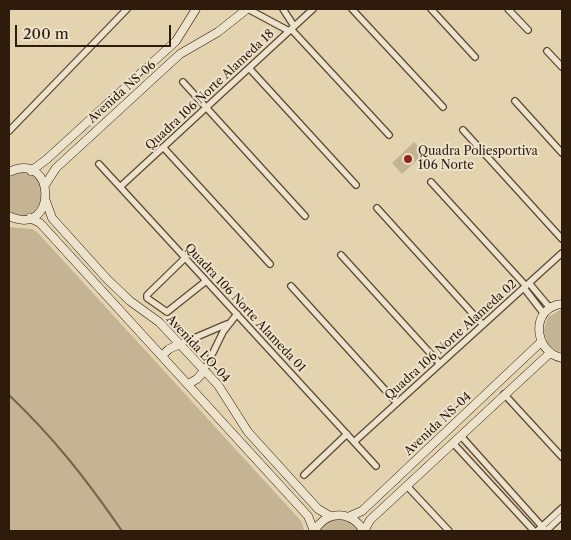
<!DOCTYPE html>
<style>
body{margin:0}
#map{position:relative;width:571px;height:540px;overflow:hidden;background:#e4d3af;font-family:"Libre Caslon Text",serif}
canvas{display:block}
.frame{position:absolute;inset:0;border:10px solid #2e1b0c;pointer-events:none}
.scale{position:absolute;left:15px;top:25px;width:156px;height:22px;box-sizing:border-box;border:2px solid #2e1b0c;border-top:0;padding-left:6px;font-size:15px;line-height:18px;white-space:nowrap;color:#2e1b0c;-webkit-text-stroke:4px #ede2cb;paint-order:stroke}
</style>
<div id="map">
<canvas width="571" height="540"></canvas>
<div class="frame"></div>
<div class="scale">200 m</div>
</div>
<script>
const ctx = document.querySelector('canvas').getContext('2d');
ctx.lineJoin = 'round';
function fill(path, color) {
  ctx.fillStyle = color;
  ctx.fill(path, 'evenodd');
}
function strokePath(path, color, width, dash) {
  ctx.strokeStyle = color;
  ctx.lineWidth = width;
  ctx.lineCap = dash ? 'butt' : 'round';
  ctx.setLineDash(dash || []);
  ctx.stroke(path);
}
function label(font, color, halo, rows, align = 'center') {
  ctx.font = font + ' "Libre Caslon Text",serif';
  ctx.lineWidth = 4;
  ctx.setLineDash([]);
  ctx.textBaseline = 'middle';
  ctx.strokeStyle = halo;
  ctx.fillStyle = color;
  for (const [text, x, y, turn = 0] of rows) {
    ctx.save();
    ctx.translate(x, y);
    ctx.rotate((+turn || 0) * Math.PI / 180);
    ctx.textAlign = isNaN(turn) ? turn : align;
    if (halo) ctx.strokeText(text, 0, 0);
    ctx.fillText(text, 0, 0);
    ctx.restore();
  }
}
const green = new Path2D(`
 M414,142L425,153L402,174L392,163Z
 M23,172C48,176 49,211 23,216L9,212V176Z
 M9,227L32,229L38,233L302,522L304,531H9Z
 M562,309V353L550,347L543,332L548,317Z
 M338,519L350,521L359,531H319L327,522Z`);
const stream = new Path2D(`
 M9,395C55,439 86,479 122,531`);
const street = new Path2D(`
 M248,9L289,31
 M283,9L294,26
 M352,9L443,107
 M431,9L475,57
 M508,9L528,30
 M291,29L389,135
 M547,51L562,67
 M249,68L356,185
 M183,82L305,216
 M515,101L562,153
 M463,130L562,239
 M9,131L127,9
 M163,147L270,264
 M99,164L376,466
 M431,182L526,286
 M120,187L313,9
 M377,208L483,325
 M341,255L440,364
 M185,258L147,295V298L167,312L206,281
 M529,283L550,308
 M291,286L397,403
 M524,288L544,314
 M180,344L227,324
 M204,371L223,332L237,314
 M504,394L562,457
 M461,436L546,531
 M354,442L562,253
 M453,443L534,531
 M304,475L347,434
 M407,486L449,531
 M537,531L562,508
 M546,531L562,516`);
const secondary = new Path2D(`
 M31,171L47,159L176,41L196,9
 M9,172C57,149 58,239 9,216
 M45,185L56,168L180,54L218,32L247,9
 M46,201L52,218L107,279L130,301L159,322L218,385L248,432L318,509L330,516
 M30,218L40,223L308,516L314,531
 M562,304C530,307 533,352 562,358
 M162,356L169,349L180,344
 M188,384L197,379L204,371
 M348,517L362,511L541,342
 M315,531C325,510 353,510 363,531
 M364,531L370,520L550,353`);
const markers = [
 [408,159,5,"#8f2418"]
];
const streetNames = [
 ["Quadra 106 Norte Alameda 18",210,90,-43],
 ["Avenida NS-06",122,92,-42],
 ["Quadra 106 Norte Alameda 01",245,308,47],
 ["Quadra 106 Norte Alameda 02",451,340,-42],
 ["Avenida LO-04",198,349,47],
 ["Avenida NS-04",438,424,-43]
];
const poiNames = [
 ["Quadra Poliesportiva",418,152],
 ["106 Norte",418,166]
];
fill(green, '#c5b493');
strokePath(stream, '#76644d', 2);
strokePath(street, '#5c4935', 8);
strokePath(secondary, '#2e1b0c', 9);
strokePath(street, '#ede2cb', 5.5);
strokePath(secondary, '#ede2cb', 8);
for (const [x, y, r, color] of markers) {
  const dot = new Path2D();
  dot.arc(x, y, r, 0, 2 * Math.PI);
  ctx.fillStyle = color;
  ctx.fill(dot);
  strokePath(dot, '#ede2cb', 2);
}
label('12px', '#2e1b0c', '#ede2cb', streetNames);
label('12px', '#2e1b0c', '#ede2cb', poiNames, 'left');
</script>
